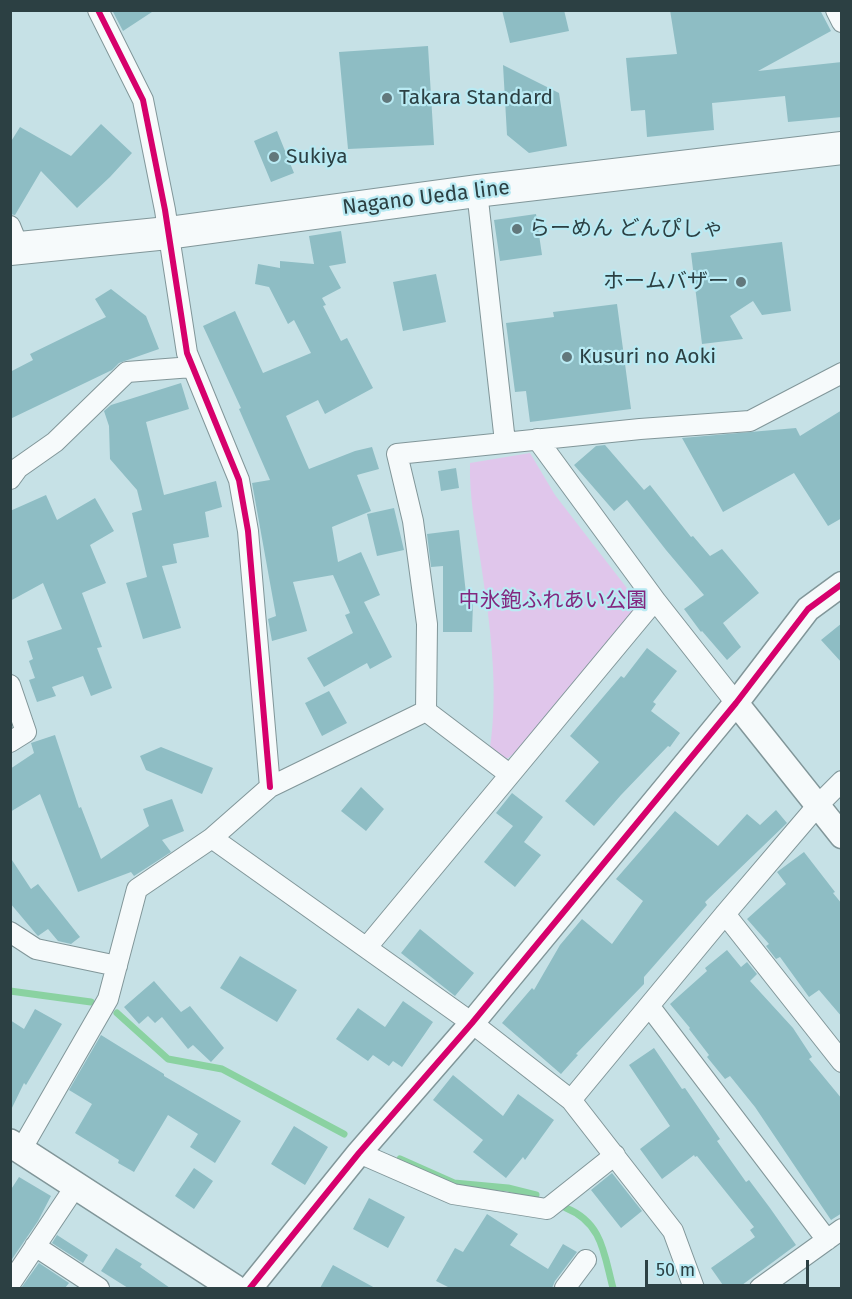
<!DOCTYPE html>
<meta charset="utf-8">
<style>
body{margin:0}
#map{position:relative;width:852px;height:1299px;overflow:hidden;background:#c6e1e6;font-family:"Fira Sans",sans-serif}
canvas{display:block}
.frame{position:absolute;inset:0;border:12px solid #2c4043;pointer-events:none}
.scale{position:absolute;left:645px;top:1260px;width:164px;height:27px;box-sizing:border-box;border:3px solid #2c4043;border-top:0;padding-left:8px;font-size:18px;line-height:21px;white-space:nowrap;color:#2c4043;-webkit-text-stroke:4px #b9eaf3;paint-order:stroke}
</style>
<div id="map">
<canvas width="852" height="1299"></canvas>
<div class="frame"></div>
<div class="scale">50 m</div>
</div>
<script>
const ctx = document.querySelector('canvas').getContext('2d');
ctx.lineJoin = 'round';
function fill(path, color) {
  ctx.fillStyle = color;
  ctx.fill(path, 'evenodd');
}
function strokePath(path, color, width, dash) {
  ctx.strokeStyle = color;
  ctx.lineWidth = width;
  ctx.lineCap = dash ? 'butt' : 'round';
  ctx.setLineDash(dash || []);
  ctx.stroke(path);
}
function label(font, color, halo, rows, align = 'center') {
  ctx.font = font + ' "Fira Sans","Noto Sans JP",sans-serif';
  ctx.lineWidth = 4.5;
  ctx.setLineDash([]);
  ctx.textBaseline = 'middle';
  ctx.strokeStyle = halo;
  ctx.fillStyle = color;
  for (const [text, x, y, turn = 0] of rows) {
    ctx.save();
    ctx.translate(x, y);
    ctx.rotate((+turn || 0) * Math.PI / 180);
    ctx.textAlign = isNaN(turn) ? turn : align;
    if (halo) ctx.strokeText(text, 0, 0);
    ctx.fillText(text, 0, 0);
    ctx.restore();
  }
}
const green = new Path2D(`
 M530,453L555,495L640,605L522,748L505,760L490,748C499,687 490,624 481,564C476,530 469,497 470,463Z`);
const stream = new Path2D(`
 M10,991L91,1002
 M117,1013L168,1059L222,1069L344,1134
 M400,1159L454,1183L508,1188L536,1195
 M566,1208C603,1223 604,1255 613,1288`);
const building = new Path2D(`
 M112,10H155L123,31Z
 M502,10H564L569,31L510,43Z
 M670,10H820L831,31L758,71L842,62V117L788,122L785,96L712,103L714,130L647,137L645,110L631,111L626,58L677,54Z
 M428,46L434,145L348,149L339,52Z
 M503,65L559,93L567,146L529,153L507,135Z
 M101,124L132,153L110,177L77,208L41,171L15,215L10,214V143L20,127L71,156Z
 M277,131L294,173L271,182L254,141Z
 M536,214L542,255L500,261L494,220Z
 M341,231L346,263L329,266L341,288L322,298L326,305L323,306L341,341L347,338L373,388L325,414L318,400L286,416L309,469L355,451L372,447L379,469L357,475L371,511L332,527L338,562L361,552L380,595L364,602L392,657L370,669L367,663L324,687L307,658L353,633L345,615L350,613L333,575L293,582L307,631L272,641L268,619L276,616L252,483L270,480L239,409L241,408L203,326L235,311L263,373L311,353L294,320L288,324L269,287L255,284L258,264L280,268V261L314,264L309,236Z
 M782,242L791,311L762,315L753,301L730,316L743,339L702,344L691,253Z
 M436,274L446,322L403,331L393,282Z
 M111,289L146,316L159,349L119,363L112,370L10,419V372L33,360L30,354L106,317L95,299Z
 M617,304L631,409L530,422L526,391L515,392L506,323L554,317L553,312Z
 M181,383L189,409L146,422L164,495L216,481L222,507L205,512L209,537L173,544L177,563L162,566L181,628L143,639L126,583L147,577L132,513L142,510L137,490L110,459L109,426L104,411L111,405Z
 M842,410V518L828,526L794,473L723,512L682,438L796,428L800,436Z
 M605,445L644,490L650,485L691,537L693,536L710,556L722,549L759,593L723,623L741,647L727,660L702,631L701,632L684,609L704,595L666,550L627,500L614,511L574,465L596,446Z
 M456,468L459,488L441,491L438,471Z
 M46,495L57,520L95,498L114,531L90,545L106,583L82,593L102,647L97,648L112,688L91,696L83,676L52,687L56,696L37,702L29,680L35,678L29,661L33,659L27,641L62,629L43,583L10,601V511Z
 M394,508L404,550L377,556L367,514Z
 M459,530L467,603H473L472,632H443V566L431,567L427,534Z
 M842,623V663L821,640Z
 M647,648L677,671L653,702L656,704L651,711L680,733L670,747L668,746L621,795L594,826L565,801L599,762L570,736L621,676L624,678Z
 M329,691L347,723L322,736L305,703Z
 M55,735L79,808L81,807L101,859L149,826L143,809L172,799L184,831L162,840L171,852L134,876L131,872L78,892L40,794L10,812V769L34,753L31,743Z
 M161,747L213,768L202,794L146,770L140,756Z
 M361,787L384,809L366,831L341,811Z
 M512,793L543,817L524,842L541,855L515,887L484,862L513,826L496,813Z
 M776,810L787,823L705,902L707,905L644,977V984L576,1054L578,1055L561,1074L502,1023L532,988L534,990L560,945L582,919L612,944L643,901L616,879L675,811L718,846L747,814L760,825Z
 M804,852L835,892L833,893L842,904V1017L819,990L809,997L780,957L776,959L766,946L769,944L747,919L786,884L777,872Z
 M10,857L31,889L38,884L80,937L71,944L58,941L48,929L38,936L37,935L10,903Z
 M420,929L474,973L455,996L401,953Z
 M727,950L741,967L747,962L757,974L750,981L793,1028L812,1057L809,1059L842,1099V1213L831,1220L755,1107L730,1076L725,1079L707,1057L709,1055L689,1029L690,1028L670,1004L707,971L705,968Z
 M240,956L297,990L277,1022L220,988Z
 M154,981L181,1012L190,1006L224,1048L211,1062L193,1045L188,1049L162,1017L155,1023L148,1016L139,1024L124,1007Z
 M403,1001L433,1022L402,1067L393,1061L389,1066L373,1055L368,1061L336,1039L358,1008L385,1027Z
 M35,1009L62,1024L26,1085L24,1083L10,1112V1020L24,1029Z
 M101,1035L164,1074V1076L241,1121L215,1163L190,1147L198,1134L168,1115L134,1172L118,1163L119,1160L75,1133L92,1104L69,1090Z
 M654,1048L682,1089L685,1088L720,1139L717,1141L746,1182L749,1180L770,1208L796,1245L738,1288H725L711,1268L755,1237L750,1230L754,1227L697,1156L695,1157L694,1155L662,1179L640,1149L670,1126L629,1065Z
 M453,1075L503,1116L518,1094L554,1120L525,1160L523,1157L506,1178L473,1152L483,1140L433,1100Z
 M294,1126L328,1147L305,1185L271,1164Z
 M194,1168L213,1181L194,1209L175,1196Z
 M612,1173L642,1211L621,1228L591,1190Z
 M19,1177L51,1196L38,1221L10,1262V1191Z
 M369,1198L405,1217L388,1248L353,1229Z
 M487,1214L518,1234L510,1245L548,1269L563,1244L577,1252L555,1281L552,1288H450L436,1281L455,1248L463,1252Z
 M57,1235L88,1255L83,1263L52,1243Z
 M116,1248L142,1264L140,1267L170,1288H128L101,1271Z
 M39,1263L69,1283L65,1288H21Z
 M333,1265L375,1288H320Z`);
const minor = new Path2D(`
 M98,10L143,100L165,210L187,353L239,480L248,531L270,787
 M836,10L842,22
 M477,191L505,442
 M10,226L19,248
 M537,439L655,600L736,703
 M10,479L18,468L55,442L127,372L192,367
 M10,685L26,732L10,742
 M426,711L427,624L413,521L397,454L640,429L750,421L842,373
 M426,711L509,774
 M212,838L472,1023L571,1100L673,1231L694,1288
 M725,914L842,1062
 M10,932L36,949L117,966
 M367,947L655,600
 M650,1007L827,1240
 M571,1100L725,914L818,805L842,781
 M21,1150L108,999L137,889L212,838L270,787L426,711
 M359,1153L453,1194L547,1209L615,1155
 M35,1246L99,1288
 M10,1284L75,1187
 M565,1288L586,1260
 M760,1288L842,1229`);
const tertiary = new Path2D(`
 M736,703L842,836
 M250,1288L359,1153L472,1023L736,703L808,609L842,584`);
const secondary = new Path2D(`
 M10,1143L234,1288`);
const primary = new Path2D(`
 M10,249L168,233L477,191L842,148`);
const cycleway = new Path2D(`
 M98,10L143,100L165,210L187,353L239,480L248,531L270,787
 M250,1288L359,1153L472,1023L736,703L808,609L842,584`);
const markers = [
 [387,98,6,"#62787c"],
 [274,157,6,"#62787c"],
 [517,229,6,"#62787c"],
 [741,282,6,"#62787c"],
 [567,357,6,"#62787c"]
];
const poiNames = [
 ["Takara Standard",399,98],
 ["Sukiya",286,157],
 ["らーめん どんぴしゃ",529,229],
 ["ホームバザー",729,282,"right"],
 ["Kusuri no Aoki",579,357]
];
const streetNames = [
 ["Nagano Ueda line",426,198,-7]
];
const parkNames = [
 ["中氷鉋ふれあい公園",553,601]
];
fill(green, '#e0c6eb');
strokePath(stream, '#8ad2a1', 7);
fill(building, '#8ebdc4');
strokePath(minor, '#819699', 22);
strokePath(tertiary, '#819699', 27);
strokePath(secondary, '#819699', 30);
strokePath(primary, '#819699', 34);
strokePath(minor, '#f6fafb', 20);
strokePath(tertiary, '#f6fafb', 24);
strokePath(secondary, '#f6fafb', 27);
strokePath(primary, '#f6fafb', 32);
strokePath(cycleway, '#d6006c', 6);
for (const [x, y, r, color] of markers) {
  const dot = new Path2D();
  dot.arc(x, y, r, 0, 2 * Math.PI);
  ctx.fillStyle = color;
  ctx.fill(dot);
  strokePath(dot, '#b9eaf3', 2);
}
label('21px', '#2c4043', '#b9eaf3', poiNames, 'left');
label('21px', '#2c4043', '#b9eaf3', streetNames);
label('21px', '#83277f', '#b9eaf3', parkNames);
</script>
